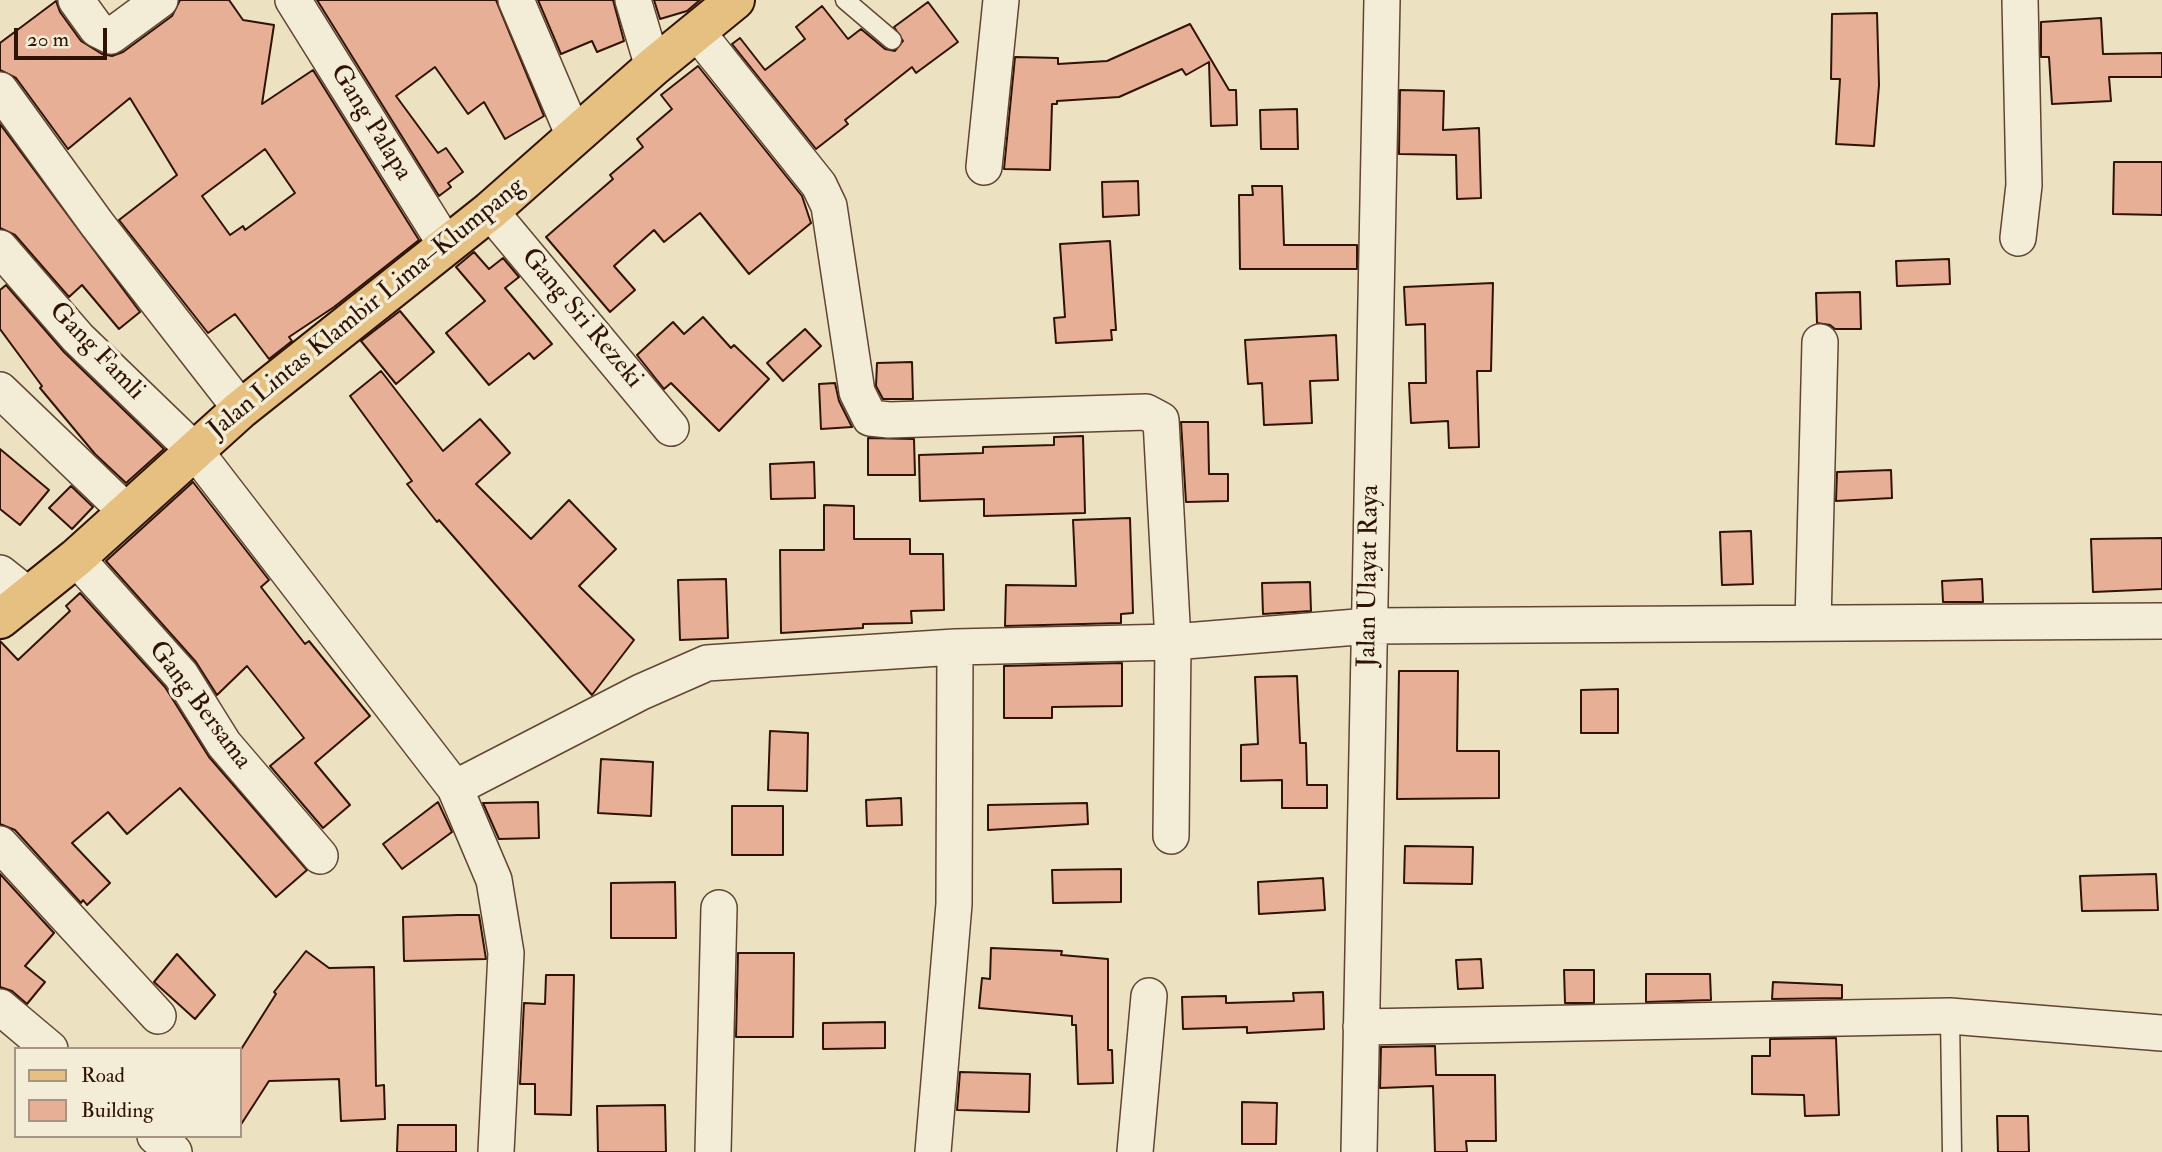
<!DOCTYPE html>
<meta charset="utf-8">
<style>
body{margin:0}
#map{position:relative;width:2162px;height:1152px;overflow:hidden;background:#ece1c1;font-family:"IM FELL Double Pica",serif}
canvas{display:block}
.legend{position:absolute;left:14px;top:1047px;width:228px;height:91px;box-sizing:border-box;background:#f3ecd7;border:2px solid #a59582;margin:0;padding:9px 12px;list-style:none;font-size:21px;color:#311303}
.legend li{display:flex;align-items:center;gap:14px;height:35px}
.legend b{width:35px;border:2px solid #a59582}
.scale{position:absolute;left:14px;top:28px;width:93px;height:32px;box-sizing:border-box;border:4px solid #311303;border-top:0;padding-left:9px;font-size:21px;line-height:24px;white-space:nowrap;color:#311303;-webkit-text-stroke:5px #f3ecd7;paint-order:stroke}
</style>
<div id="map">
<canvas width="2162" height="1152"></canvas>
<ul class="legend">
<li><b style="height:9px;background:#e6c080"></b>Road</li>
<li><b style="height:19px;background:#e8af97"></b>Building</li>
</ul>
<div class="scale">20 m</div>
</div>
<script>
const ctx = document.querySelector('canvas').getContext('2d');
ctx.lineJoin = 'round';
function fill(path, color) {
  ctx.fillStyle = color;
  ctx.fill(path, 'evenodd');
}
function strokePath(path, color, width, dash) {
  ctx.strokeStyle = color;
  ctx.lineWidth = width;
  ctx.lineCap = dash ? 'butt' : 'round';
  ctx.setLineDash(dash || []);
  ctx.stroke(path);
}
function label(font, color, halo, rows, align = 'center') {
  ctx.font = font + ' "IM FELL Double Pica",serif';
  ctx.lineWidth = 7;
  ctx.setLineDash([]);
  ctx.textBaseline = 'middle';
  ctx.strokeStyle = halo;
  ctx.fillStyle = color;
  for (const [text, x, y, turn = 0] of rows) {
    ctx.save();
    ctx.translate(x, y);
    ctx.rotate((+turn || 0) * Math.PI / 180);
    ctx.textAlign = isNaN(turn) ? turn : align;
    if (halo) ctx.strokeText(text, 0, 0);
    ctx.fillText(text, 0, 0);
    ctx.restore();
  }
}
const building = new Path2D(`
 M180,0H229L243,20L274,25L262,104L313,70L419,240L334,307L289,337L292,341L269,359L235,314L208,333L119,220L177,175L130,98L68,149L16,78L0,70V43L56,1L60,12L81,41L102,54L112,56L123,52L172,16ZM265,149L295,193L245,230L243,226L230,235L202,196Z
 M317,0H496L544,116L505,139L484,102L468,114L435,67L396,96L438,153L446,148L463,172L448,183L451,187L439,196Z
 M538,0H613L624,41L597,52L592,41L561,54Z
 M654,0H700L687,11L660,19Z
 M928,2L958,42L916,73L912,67L845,120L848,124L816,149L732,44L740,38L765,70L805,39L796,27L822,6L848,39L861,29L885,49L895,51L903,41L894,27Z
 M1877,13L1879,85L1874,146L1836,144L1840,79H1831L1832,14Z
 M2101,18L2103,54L2162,53V77H2109L2111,101L2052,104L2049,57H2041V22Z
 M1190,24L1229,90H1236L1237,125L1211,126L1209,62L1186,75L1182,69L1119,97L1057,101V104H1052L1050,170L1004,169L1015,57L1058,58V64L1107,61Z
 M698,66L802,196L811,223L749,274L700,213L664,242L654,230L614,266L635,290L610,312L546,237L613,179L610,175L643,147L637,139L672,109L661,95Z
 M1400,90L1444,91L1443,130L1479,128L1481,198L1457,199L1456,155L1399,154Z
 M1297,109L1298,149H1261L1260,110Z
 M0,124L140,312L119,329L82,285L69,297L15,235L0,228Z
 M2114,162H2162V215L2113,214Z
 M1138,181L1139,215L1103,217L1102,182Z
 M1252,186H1282L1284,245H1357V269H1240L1239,195H1253Z
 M1110,241L1116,330H1111L1112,340L1056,343L1054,318L1065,317L1060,244Z
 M474,252L489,269L503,258L519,277L505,288L552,344L534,359L529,353L489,385L446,333L485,301L456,267Z
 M1949,259L1950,284L1897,286L1896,261Z
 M1493,283L1491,371H1477L1479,447L1449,448L1448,421L1411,423L1409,383H1426L1425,324L1406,325L1404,287Z
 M6,285L64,352L164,449L126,483L95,454L40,388L42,386L0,329V290Z
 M1860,292L1861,329H1835L1830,325L1817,323L1816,293Z
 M400,311L434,352L396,384L361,341Z
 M703,317L731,348L734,345L769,379L719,431L671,383L664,389L637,355L673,322L684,334Z
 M805,329L821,346L783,381L767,363Z
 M1336,335L1338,380L1310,381L1312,423L1264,425L1262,383L1248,384L1245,340Z
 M912,362L913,399H883L876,386L877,363Z
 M381,371L443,451L480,419L510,453L476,484L531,539L569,500L616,549L579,586L634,640L592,695L439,520L437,522L407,484L412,481L350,396Z
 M835,383L839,401L852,427L821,429L819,384Z
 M1181,422H1208L1209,474H1228V501L1186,502Z
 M1083,436L1085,513L984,516V499L920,501L919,455L983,453V447L1054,445V437Z
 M868,438L914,439L915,475H868Z
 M0,449L49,490L20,525L0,509Z
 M814,462L815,498L771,499L770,464Z
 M1891,470L1892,498L1836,501L1837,472Z
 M193,482L269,580L261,587L305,644L309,641L370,716L315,763L350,805L323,828L270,766L304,738L247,666L217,695L196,662L106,561Z
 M71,486L93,507L72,529L49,508Z
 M824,505L854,506V539H910V554H943L944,610L911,611L912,623L863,624V628L781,633L780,550H824Z
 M1130,518L1133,613L1121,614V623L1005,626L1006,585L1076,586L1073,520Z
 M1751,531L1753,584L1722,585L1720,532Z
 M2162,538V589L2093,592L2091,539Z
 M726,579L728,638L680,640L678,580Z
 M1982,579L1983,602H1943L1942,581Z
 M1310,582L1311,611L1263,614L1262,583Z
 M80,593L165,687L209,757L307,870L276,897L180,788L127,834L108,812L72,843L110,883L87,905L83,900L81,903L15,830L0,824V641L18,660L70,611L66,606Z
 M1122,663V706L1052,707V718H1004V666Z
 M1399,671H1458L1457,751H1499V798L1397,799Z
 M1297,676L1300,743H1306L1307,785H1327V808H1282V780L1241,781V745L1258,744L1255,677Z
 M1618,689V733H1581V690Z
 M770,731L808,733L807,791L768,790Z
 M601,759L653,762L651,816L598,813Z
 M901,798L902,825L867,826L866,800Z
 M438,802L452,832L402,869L383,844Z
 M538,802L539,838L499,839L483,803Z
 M1087,803L1088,824L988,830V805Z
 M732,806H783V855H732Z
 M1405,846L1473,847L1472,884L1404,883Z
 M1121,869V902L1053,903L1052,870Z
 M0,874L54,933L25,966L45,982L27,1004L12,991L0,987Z
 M2156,874L2158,910L2082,911L2080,876Z
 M1323,878L1325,910L1259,914L1258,882Z
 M675,882L676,938H611V883Z
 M458,915H479L486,959L404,961L403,917Z
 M991,948L1062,951L1061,955L1108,959V1050H1112L1113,1083L1078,1084L1076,1025H1072V1016L979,1008L982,978L990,979Z
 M306,951L329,968L374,967L376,1086L384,1085L385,1119L341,1121L339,1079L269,1081L240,1126V1051L276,994L274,992Z
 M738,953H794L793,1037H736Z
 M177,954L215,995L195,1019L154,982Z
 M1481,959L1483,988L1458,989L1456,960Z
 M1564,970H1594V1003H1565Z
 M1646,974H1710L1711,1000L1646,1002Z
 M546,975H574L571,1115L535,1114V1084H520L524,1003L545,1004Z
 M1773,982L1842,985V998L1772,999Z
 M1323,992L1324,1029L1247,1033V1027L1183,1029L1182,997L1226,996V1003L1294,1001L1293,993Z
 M885,1022V1048L823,1049V1023Z
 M1836,1038L1839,1115L1805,1116L1804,1095L1752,1094V1056H1770V1039Z
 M1435,1046L1436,1075H1495L1496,1141H1466L1467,1152H1435L1433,1086L1380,1088L1381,1047Z
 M960,1072L1030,1074L1029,1112L957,1110Z
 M1242,1102L1277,1103L1276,1144H1242Z
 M665,1105L666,1152H598L597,1106Z
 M1997,1116H2028L2029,1152H1998Z
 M398,1125H456V1152H397Z`);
const service = new Path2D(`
 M845,0L892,40
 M1950,1016L1952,1152`);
const minor = new Path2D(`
 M76,0L97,29L111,36L160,0
 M293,0L446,245
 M516,0L574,136
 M633,0L653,67
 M697,32L819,185L829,206L857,392L870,418L889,420L1146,412L1161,420L1173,642L1171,836
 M0,90L97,224L241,409
 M984,167L1001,0
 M490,211L671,428
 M2018,238L2024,185L2020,0
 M0,248L78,338L195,451L455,788L494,880L506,953L496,1152
 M0,390L126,511
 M76,558L181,675L224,744L320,856
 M0,573L29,596
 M1813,623L1820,342
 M455,788L641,692L707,663L955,647L1173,642L1369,626L2162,621
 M0,844L158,1016
 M0,1007L50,1049
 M1361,1027L1950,1016L2162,1033
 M155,1136L174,1152
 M713,1152L719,908
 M933,1152L954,904L955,647
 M1135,1152L1149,996
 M1359,1152L1382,0`);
const primary = new Path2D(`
 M0,619L76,558L241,409L490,211L653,67L735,0`);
const streetNames = [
 ["Gang Palapa",370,123,58],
 ["Jalan Lintas Klambir Lima–Klumpang",367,309,-39],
 ["Gang Sri Rezeki",581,319,50],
 ["Gang Famli",96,352,46],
 ["Jalan Ulayat Raya",1370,576,-89],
 ["Gang Bersama",199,706,53]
];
fill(building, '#e8af97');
strokePath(building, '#311303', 2);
strokePath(service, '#604632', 21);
strokePath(minor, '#604632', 38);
strokePath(primary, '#311303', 42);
strokePath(service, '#f3ecd7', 18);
strokePath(minor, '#f3ecd7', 35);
strokePath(primary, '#e6c080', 38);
label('26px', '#311303', '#f3ecd7', streetNames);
</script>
